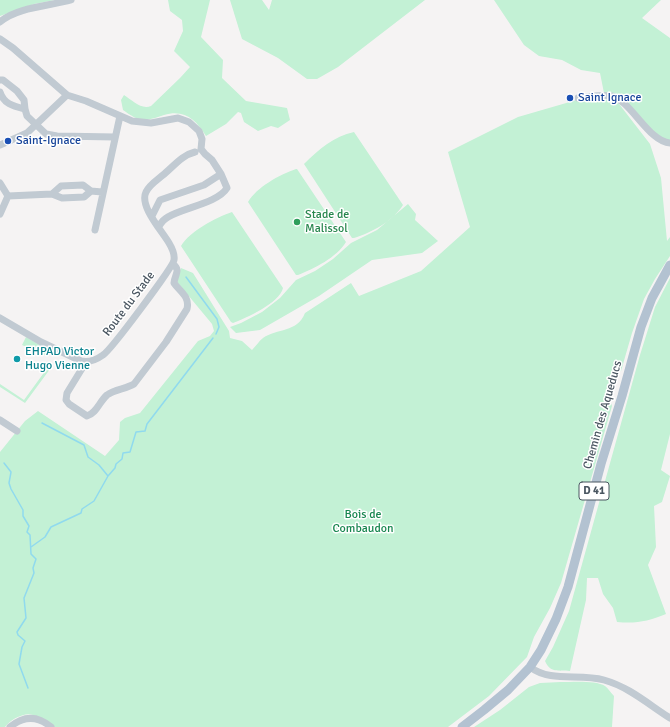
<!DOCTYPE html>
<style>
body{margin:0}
canvas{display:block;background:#f5f3f3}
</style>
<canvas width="670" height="727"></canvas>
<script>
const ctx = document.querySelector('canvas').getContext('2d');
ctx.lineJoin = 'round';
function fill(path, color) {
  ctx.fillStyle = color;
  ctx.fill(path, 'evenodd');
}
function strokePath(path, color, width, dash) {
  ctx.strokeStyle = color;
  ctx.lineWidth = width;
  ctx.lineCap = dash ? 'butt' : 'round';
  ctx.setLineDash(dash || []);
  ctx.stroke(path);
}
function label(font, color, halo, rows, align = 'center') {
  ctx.font = font + ' Signika,sans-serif';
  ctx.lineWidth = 3;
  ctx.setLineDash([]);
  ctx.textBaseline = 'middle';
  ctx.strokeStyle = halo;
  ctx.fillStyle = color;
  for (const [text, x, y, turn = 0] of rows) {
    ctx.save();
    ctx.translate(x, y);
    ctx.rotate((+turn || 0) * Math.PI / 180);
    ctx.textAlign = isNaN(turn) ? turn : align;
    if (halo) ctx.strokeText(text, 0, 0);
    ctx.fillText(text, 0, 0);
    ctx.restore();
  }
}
const green = new Path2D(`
 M0,0H55L34,4L0,16Z
 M168,0H210L201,37L223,60L222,78L246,101L287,108L290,120L278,128L271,126L258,131L244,122L241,113L238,112L226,124L206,136C196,120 185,109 164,115C158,117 152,119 146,120C137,120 130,115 123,110L121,100L124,95C132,100 141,110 151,106L180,78L190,67L174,51L183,31L182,20L170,11Z
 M230,0H262L269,10L272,0H425L338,67L317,79H307L278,58L242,39Z
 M494,0H661L642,18L670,38V141L661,139L623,101L604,93L600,73L581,70L562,60L539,56L524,45Z
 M580,99L616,100L650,144L661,178L667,241L670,237V256L655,279L644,299L632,333L621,371L614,373L607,391L612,406L561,583L550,608L534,637L527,657L489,696L448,727H52C46,723 40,716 33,715C24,712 10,720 5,727H0V452L25,421L38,411L105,456L119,440L120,422L125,418L140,413L198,341L210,336L214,331L212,324L178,283L177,280L181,268L193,273L229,331L230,338L242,341L252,350C256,346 259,341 263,338C277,328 297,333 305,313L351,283L359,296L421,271L470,227L448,152L518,117Z
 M354,132L403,205C393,221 371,233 354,238H352L304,164C318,150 334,136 354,132Z
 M296,169H297L346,242C336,258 315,268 298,275H296L248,202C257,187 279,175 296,169Z
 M408,204L416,214L415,220L438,241L422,253L372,260L319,296L260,330L236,333L230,327L241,323L262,312L280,298L296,280L315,271L333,259L351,243L377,230Z
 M232,212L283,288C280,303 246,318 233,323L231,322L181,246C190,231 215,218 232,212Z
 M670,278V434L661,470L670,476L662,502L654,506L656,547L648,565L666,614C648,621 637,624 617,622L613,608L603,594L598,578H587L586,600L570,671C558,670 550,673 545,661L553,647L569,611L640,355L655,307Z
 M26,337L48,350L45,355L22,345Z
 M51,363L53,365L25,403L0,387V384L24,400Z
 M561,682C572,682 596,680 605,686C608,688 611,693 614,696L612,727H474L500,710L529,687L540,683Z`);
const stream = new Path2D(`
 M186,277L217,319L219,327L216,334
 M42,423L84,445L88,457L99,465L108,476
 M4,463L11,472L9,483L11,489L23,510V516L29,526L27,532L30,535L31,554L36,559L33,568L34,573L24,598L26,618L17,632L18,635L25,641L22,647L19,664L28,688
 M31,547L45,537L51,527L81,513L82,509L94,501L108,476L115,468L116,464L122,459L123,453L130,452L136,432L145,431L147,424L213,338`);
const minor = new Path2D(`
 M0,22C17,7 50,6 71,0
 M0,39L13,48L67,95L86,101L132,121L151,123L178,118L189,122L199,131L202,139L201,149L205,154L212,160L221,174L227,188C218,203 182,208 168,217C164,219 161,223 159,226
 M0,80H3L17,91L24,100L25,109L27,116L46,134L57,136L115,137
 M0,92C4,104 13,106 25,109
 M578,98C589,97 602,94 612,96C631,101 649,142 670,143
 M0,145L27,133L67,95
 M0,183L8,196L52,194L62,198L84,197L91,191
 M52,194L61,186L83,185L91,191L102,192
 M0,214L8,196
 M152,216L160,200L204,185L221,174
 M95,230L120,116
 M0,318L41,342L81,361C89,363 96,360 103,355C111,350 173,267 174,260C175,254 172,248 169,243C162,231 139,206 146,192C149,185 157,180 163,175C173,167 182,155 195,152
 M86,362L67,393L66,400L69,404L87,416C97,413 99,402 107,395C115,389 126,389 134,384L166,342L187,309C190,296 180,292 174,283C175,273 181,271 173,264
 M0,420L17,431
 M530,667C551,683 579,673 604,680C629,687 648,704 670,718
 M10,727C23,716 37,715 51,727`);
const major = new Path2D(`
 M462,727L484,710L508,690L530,667L541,650L556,619L568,587L601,464L622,396L641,327L652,298L670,265`);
const markers = [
 [570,98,4,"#1a4fb4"],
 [8,141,4,"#1a4fb4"],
 [297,222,4,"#2e9e5b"],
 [17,359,4,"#0f9aa8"]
];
const shields = [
 [594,491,30]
];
const shieldNames = [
 ["D 41",594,491]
];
const transitNames = [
 ["Saint Ignace",578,98],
 ["Saint-Ignace",16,141]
];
const leisureNames = [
 ["Stade de",305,215],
 ["Malissol",305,229]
];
const streetNames = [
 ["Route du Stade",129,304,-53],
 ["Chemin des Aqueducs",603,415,-74]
];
const cultureNames = [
 ["EHPAD Victor",25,352],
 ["Hugo Vienne",25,366]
];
const parkNames = [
 ["Bois de",363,515],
 ["Combaudon",363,529]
];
fill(green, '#c3f1d5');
strokePath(stream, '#90daee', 1.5);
strokePath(minor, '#c1cad2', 7);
strokePath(major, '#b3c2d1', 9);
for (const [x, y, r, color] of markers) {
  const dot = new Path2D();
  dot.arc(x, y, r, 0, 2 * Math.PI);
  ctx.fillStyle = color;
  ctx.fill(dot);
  strokePath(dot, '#fff', 1.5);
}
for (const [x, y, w] of shields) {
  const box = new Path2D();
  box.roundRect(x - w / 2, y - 9, w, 18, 3);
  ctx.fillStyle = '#fff';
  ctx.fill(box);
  strokePath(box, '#4a5661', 1);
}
label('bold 11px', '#4a5661', null, shieldNames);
label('12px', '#164399', '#fff', transitNames, 'left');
label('12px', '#27864d', '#fff', leisureNames, 'left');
label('12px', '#4a5661', '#fff', streetNames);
label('12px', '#0d838f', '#fff', cultureNames, 'left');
label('12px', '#17864f', '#fff', parkNames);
</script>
